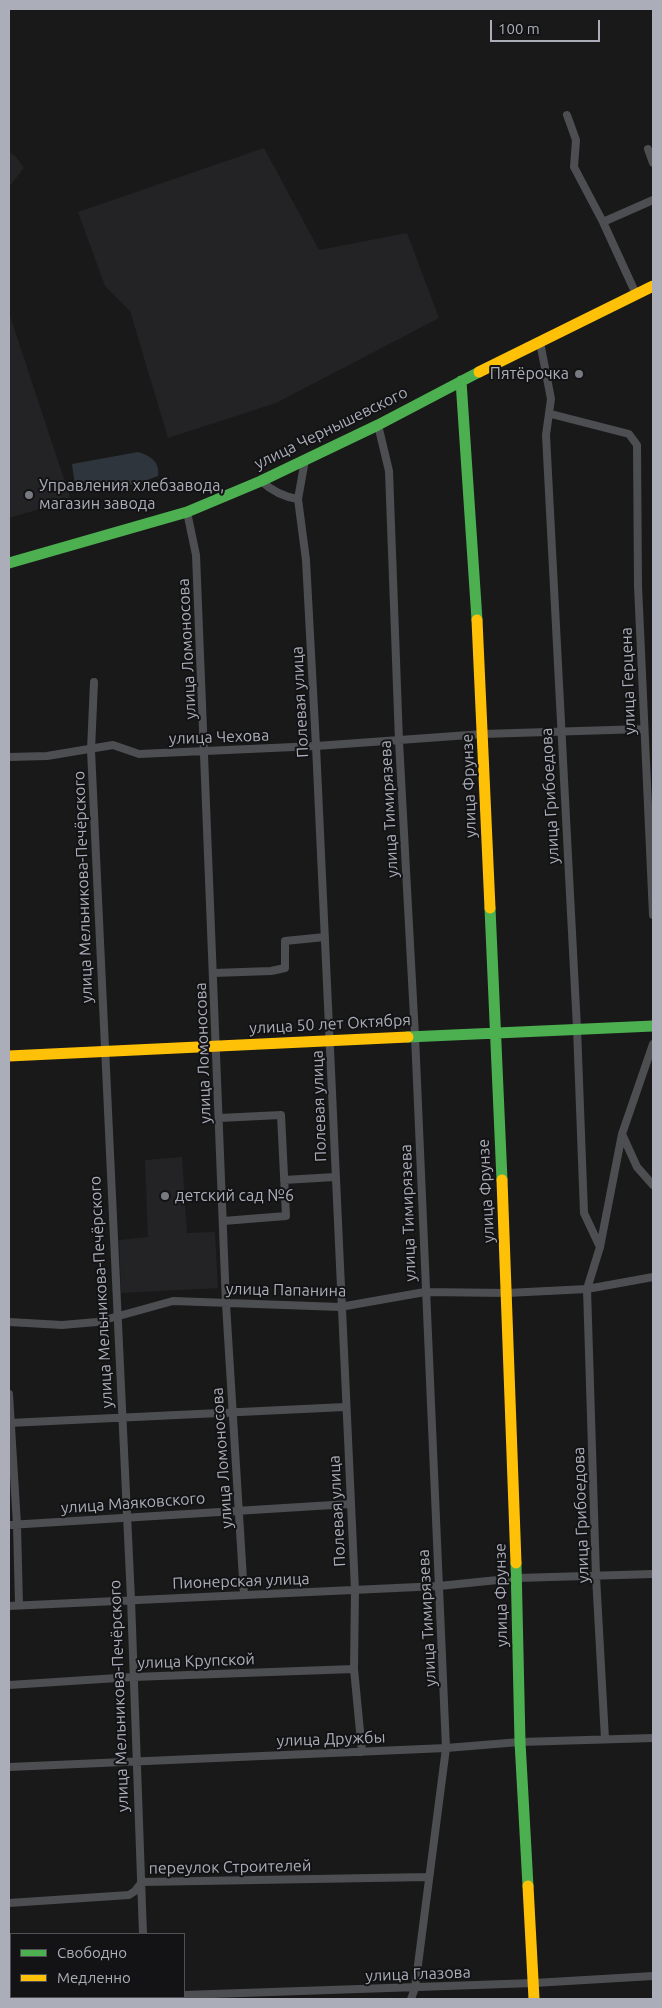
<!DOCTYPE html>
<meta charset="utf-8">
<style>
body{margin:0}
#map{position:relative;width:662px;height:2008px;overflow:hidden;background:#191919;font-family:Ubuntu,sans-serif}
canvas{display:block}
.frame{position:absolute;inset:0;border:10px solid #abaeb9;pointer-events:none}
.legend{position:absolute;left:10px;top:1933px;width:175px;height:65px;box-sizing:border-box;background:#131315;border:1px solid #505157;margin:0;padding:6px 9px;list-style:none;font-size:15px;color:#abaeb9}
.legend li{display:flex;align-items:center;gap:10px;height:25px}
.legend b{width:25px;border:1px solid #505157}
.scale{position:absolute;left:490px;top:20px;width:110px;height:22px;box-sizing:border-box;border:2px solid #abaeb9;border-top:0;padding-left:6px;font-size:15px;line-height:18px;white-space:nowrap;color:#abaeb9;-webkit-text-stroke:4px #131315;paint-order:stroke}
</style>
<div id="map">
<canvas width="662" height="2008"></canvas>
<div class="frame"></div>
<ul class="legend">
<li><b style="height:6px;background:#4caf50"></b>Свободно</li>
<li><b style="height:6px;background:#ffc107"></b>Медленно</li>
</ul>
<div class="scale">100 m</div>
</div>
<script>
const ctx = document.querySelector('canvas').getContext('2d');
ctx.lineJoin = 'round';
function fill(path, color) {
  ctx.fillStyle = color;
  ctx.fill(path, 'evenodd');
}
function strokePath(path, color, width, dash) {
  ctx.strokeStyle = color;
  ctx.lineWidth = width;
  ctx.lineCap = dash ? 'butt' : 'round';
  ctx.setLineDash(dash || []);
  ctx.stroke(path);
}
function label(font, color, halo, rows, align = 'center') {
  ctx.font = font + ' Ubuntu,sans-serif';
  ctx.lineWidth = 4;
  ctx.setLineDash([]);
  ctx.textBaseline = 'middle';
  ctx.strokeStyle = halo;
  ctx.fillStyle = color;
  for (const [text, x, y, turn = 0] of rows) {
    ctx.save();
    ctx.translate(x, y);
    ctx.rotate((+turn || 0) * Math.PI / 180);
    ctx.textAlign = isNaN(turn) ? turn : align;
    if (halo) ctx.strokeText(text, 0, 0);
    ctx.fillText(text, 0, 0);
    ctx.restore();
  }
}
const built = new Path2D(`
 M264,148L319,250L407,233L439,318L276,403L168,438L130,311L105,286L78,212Z
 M9,152L16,157L24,168L9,187Z
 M9,313L71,500L9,518Z
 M182,1157L187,1233L215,1232L218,1288L121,1293L119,1240L148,1237L145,1160Z`);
const water = new Path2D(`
 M138,452C151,456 160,462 158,476L136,484L80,490L75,486L72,464Z`);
const street = new Path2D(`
 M567,115L576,140L574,167L603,222L636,294
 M648,149L653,163
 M603,222L653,200
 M540,342L551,399L546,435L577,1028L584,1213L600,1247
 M551,414L629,434L637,445L638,586L653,915
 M378,425L389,471L399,741L415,1036L446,1748L415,1988L411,1999
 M305,460L298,499L306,560L316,746L355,1590L354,1669L362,1752
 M261,481C272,491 284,497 298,499
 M187,512L196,555L226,1304L244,1595
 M94,682L91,750L131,1599L143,1934
 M9,757L47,756L113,745L139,754L316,746L483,734L643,729
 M214,973L271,971L285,968V941L325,937
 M653,1044L622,1134L637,1167L653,1185
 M219,1118L281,1115L286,1216L223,1221
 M284,1180L335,1177
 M9,1322L62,1325L97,1322L173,1301L340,1307L425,1292L507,1293L587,1289L653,1277
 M9,1394L17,1525L19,1605
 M9,1423L345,1407
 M9,1525L349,1504
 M9,1606L439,1586L517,1578L653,1574
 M9,1685L133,1677L354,1669
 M605,1739L596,1576L587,1289L600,1247L622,1134
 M9,1767L446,1748L520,1742L653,1738
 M9,1903L129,1895L135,1891L142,1882L428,1877
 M184,1995L534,1983L653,1976
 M145,1997V1999
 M60,1999L136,1997`);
const fast = new Path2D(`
 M461,381L477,620
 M9,563L187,512L261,481L378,425L479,372
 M490,908L502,1180
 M408,1037L653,1026
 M516,1563L520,1742L528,1886`);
const slow = new Path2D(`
 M479,372L653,286
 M477,620L490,908
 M9,1056L408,1037
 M502,1180L516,1563
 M528,1886L534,1999`);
const markers = [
 [579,374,5,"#787a81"],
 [29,495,5,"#787a81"],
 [165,1196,5,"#787a81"]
];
const poiNames = [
 ["Пятёрочка",569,374,"right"],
 ["Управления хлебзавода,",39,486],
 ["магазин завода",39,504],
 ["детский сад №6",175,1196]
];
const streetNames = [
 ["улица Чернышевского",331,428,-26],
 ["улица Ломоносова",187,649,-93],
 ["улица Герцена",628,681,-92],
 ["Полевая улица",300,702,-93],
 ["улица Чехова",219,737,-2],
 ["улица Фрунзе",469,786,-92],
 ["улица Грибоедова",550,796,-93],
 ["улица Тимирязева",389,809,-93],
 ["улица Мельникова-Печёрского",83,887,-92],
 ["улица 50 лет Октября",330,1024,-3],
 ["улица Ломоносова",203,1053,-92],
 ["Полевая улица",319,1106,-92],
 ["улица Фрунзе",486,1191,-93],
 ["улица Тимирязева",408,1213,-92],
 ["улица Папанина",286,1290,1],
 ["улица Мельникова-Печёрского",101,1292,-93],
 ["улица Ломоносова",222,1458,-94],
 ["улица Маяковского",133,1503,-4],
 ["Полевая улица",337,1511,-93],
 ["улица Грибоедова",581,1515,-92],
 ["Пионерская улица",241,1581,-2],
 ["улица Фрунзе",501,1595,-91],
 ["улица Тимирязева",427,1618,-93],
 ["улица Крупской",196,1661,-2],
 ["улица Мельникова-Печёрского",119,1696,-92],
 ["улица Дружбы",331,1739,-2],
 ["переулок Строителей",230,1867,-1],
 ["улица Глазова",418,1974,-2]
];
fill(built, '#232325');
fill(water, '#2f353c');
strokePath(street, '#4d4e52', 8);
strokePath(fast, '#4caf50', 11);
strokePath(slow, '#ffc107', 11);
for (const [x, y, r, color] of markers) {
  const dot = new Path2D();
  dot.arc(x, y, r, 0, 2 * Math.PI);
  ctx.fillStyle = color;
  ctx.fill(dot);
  strokePath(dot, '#131315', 2);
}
label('16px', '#abaeb9', '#131315', poiNames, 'left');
label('16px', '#abaeb9', '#131315', streetNames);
</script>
